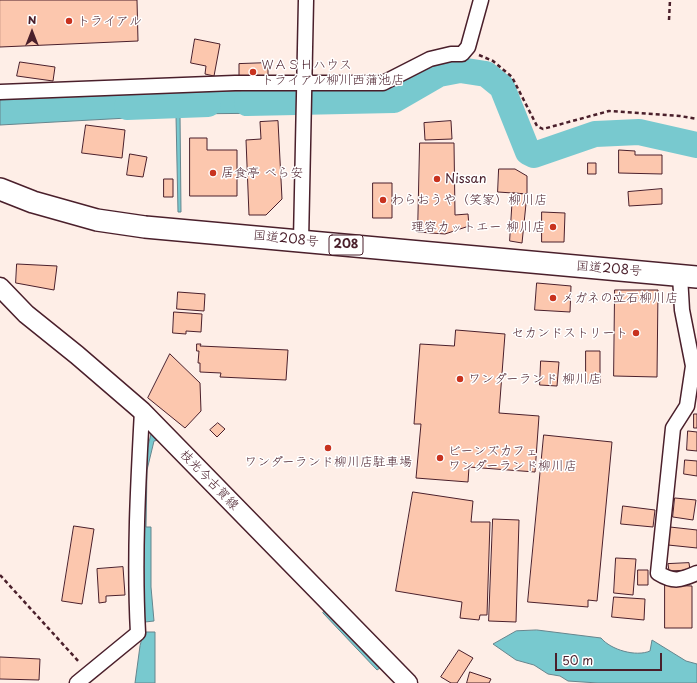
<!DOCTYPE html>
<meta charset="utf-8">
<style>
body{margin:0}
#map{position:relative;width:697px;height:683px;overflow:hidden;background:#feeee7;font-family:"Playpen Sans",sans-serif}
canvas{display:block}
.north{position:absolute;left:12px;top:12px;width:40px;height:40px;-webkit-text-stroke:3px #fff;paint-order:stroke;rotate:0deg;font-size:11px;font-weight:700;line-height:16px;text-align:center;color:#4a1f2b}
.north::after{content:'';display:block;margin:auto;width:14px;height:18px;background:#4a1f2b;clip-path:polygon(50% 0,100% 100%,50% 72%,0 100%)}
.scale{position:absolute;left:555px;top:653px;width:107px;height:18px;box-sizing:border-box;border:2px solid #4a1f2b;border-top:0;padding-left:5px;font-size:12px;line-height:14px;white-space:nowrap;color:#4a1f2b;-webkit-text-stroke:3px #fff;paint-order:stroke}
</style>
<div id="map">
<canvas width="697" height="683"></canvas>
<div class="north">N</div>
<div class="scale">50 m</div>
</div>
<script>
const ctx = document.querySelector('canvas').getContext('2d');
ctx.lineJoin = 'round';
function fill(path, color) {
  ctx.fillStyle = color;
  ctx.fill(path, 'evenodd');
}
function strokePath(path, color, width, dash) {
  ctx.strokeStyle = color;
  ctx.lineWidth = width;
  ctx.lineCap = dash ? 'butt' : 'round';
  ctx.setLineDash(dash || []);
  ctx.stroke(path);
}
function label(font, color, halo, rows, align = 'center') {
  ctx.font = font + ' "Playpen Sans","Klee One",sans-serif';
  ctx.lineWidth = 3;
  ctx.setLineDash([]);
  ctx.textBaseline = 'middle';
  ctx.strokeStyle = halo;
  ctx.fillStyle = color;
  for (const [text, x, y, turn = 0] of rows) {
    ctx.save();
    ctx.translate(x, y);
    ctx.rotate((+turn || 0) * Math.PI / 180);
    ctx.textAlign = isNaN(turn) ? turn : align;
    if (halo) ctx.strokeText(text, 0, 0);
    ctx.fillText(text, 0, 0);
    ctx.restore();
  }
}
const water = new Path2D(`
 M282,91V113L180,114L181,212H178L176,116H173V92Z
 M163,94L164,116L0,125V100Z
 M154,431L159,440L154,441L147,470L146,527H151V587L154,621L145,622L141,568L142,470L151,434Z
 M325,610L380,668L377,670L323,613Z
 M537,630L601,638C611,650 636,657 650,651L652,640L686,661L697,664V683H598L568,681L560,676L548,674L534,665L516,660L493,644L516,631Z
 M144,632H155V683H135L140,646Z`);
const river = new Path2D(`
 M247,103L394,100L439,74L460,70L486,74L502,87L528,152L534,155L595,134L639,132L697,145
 M127,107L208,104`);
const building = new Path2D(`
 M0,0H137L138,41L0,47Z
 M195,39L220,44L214,76L205,74L206,66L191,63Z
 M20,62L55,67L53,81L17,76Z
 M268,63V79L239,80V64Z
 M278,121L282,199L266,215H249L246,140L261,139L260,122Z
 M451,121L452,139L425,140L424,123Z
 M86,125L125,130L122,158L82,153Z
 M190,138H207V150H237V196H190Z
 M420,143H454L455,215L468,214L469,226L445,234L418,232Z
 M619,150L635,151V155H662V174L619,173Z
 M130,154L147,157L143,177L127,175Z
 M588,163H596V174H588Z
 M499,169H515L527,176V194L498,192Z
 M164,179H173V197H164Z
 M373,183H392V218H373Z
 M662,189V204L629,206L628,192Z
 M513,193L527,194L522,243L510,241Z
 M542,212L565,213L564,242H542Z
 M17,264L57,266L54,290L16,283Z
 M537,283L571,286L570,312L535,310Z
 M615,290H658L657,377L614,376Z
 M178,292L205,294L204,311L177,309Z
 M174,312L202,314L201,332L186,331V334L173,333Z
 M456,330L505,334L499,413L539,416L535,472L469,467L468,482L416,478L421,424H414L420,344L454,346Z
 M197,344H201L200,346L288,350L286,380L220,377L221,373L200,372V363H198L199,351H197Z
 M586,351H600V383H586Z
 M170,354L200,383L201,411L185,428L148,398Z
 M541,361L559,362L557,386L540,385Z
 M694,414H697V428H694Z
 M218,423L225,429L217,437L210,430Z
 M688,431L697,432V451L687,450Z
 M544,435L612,442L597,601L588,600V607L528,602Z
 M685,460L697,461V476L684,474Z
 M413,492L473,501L471,522H490L487,615H480L479,620L460,618L462,602L396,591Z
 M675,498L696,500L693,520L673,517Z
 M623,506L655,510L653,527L621,524Z
 M493,519L519,520L516,622L489,621Z
 M74,526L94,529L82,604L62,601Z
 M670,527L697,530V548L668,545Z
 M616,558L636,559L633,595L614,593Z
 M689,563L690,570L669,571L668,564Z
 M123,567L125,595L106,596V602L99,603L97,569Z
 M638,570H648V585H638Z
 M665,585L692,586V628H665Z
 M614,597L645,599L644,620L612,617Z
 M459,650L473,658L457,683H451L441,677Z
 M0,657L40,659L39,680L0,679Z
 M470,672L491,679L489,683H467Z`);
const path = new Path2D(`
 M669,20L670,0
 M479,55L493,61L512,77L537,126L543,129L609,111L680,116L697,119
 M0,575L80,663`);
const minor = new Path2D(`
 M0,92L235,83H383L430,59L451,54H462L468,47L481,0
 M301,241L306,0
 M680,276L682,310L693,366L687,406L673,428L658,573C674,583 681,580 697,573
 M77,683L138,633C134,559 138,485 142,411`);
const major = new Path2D(`
 M0,287L26,314L77,355L142,411L408,683`);
const highway = new Path2D(`
 M0,189L33,202L97,220L145,227L697,277`);
const markers = [
 [69,21,4,"#c8321e"],
 [253,72,4,"#c8321e"],
 [213,173,4,"#c8321e"],
 [437,179,4,"#c8321e"],
 [383,200,4,"#c8321e"],
 [553,227,4,"#c8321e"],
 [553,298,4,"#c8321e"],
 [636,333,4,"#c8321e"],
 [460,379,4,"#c8321e"],
 [328,448,4,"#c8321e"],
 [440,458,4,"#c8321e"]
];
const shields = [
 [346,245,34]
];
const shieldNames = [
 ["208",346,245]
];
const poiNames = [
 ["トライアル",77,21],
 ["ＷＡＳＨハウス",261,65],
 ["トライアル柳川西蒲池店",261,80],
 ["居食亭 べら安",221,173],
 ["Nissan",445,179],
 ["わらおうや（笑家）柳川店",391,200],
 ["理容カットエー 柳川店",545,227,"right"],
 ["メガネの立石柳川店",561,298],
 ["セカンドストリート",628,333,"right"],
 ["ワンダーランド 柳川店",468,379],
 ["ビーンズカフェ",448,451],
 ["ワンダーランド柳川店",448,466],
 ["ワンダーランド柳川店駐車場",328,462,"center"]
];
const streetNames = [
 ["国道208号",286,239,6],
 ["国道208号",609,269,5],
 ["枝光今古賀線",209,480,46]
];
fill(water, '#78c9cf');
strokePath(water, '#66858d', 1);
strokePath(river, '#78c9cf', 26);
fill(building, '#fcc7ae');
strokePath(building, '#4a1f2b', 1);
strokePath(minor, '#4a1f2b', 17);
strokePath(major, '#4a1f2b', 21);
strokePath(highway, '#4a1f2b', 24);
strokePath(path, '#4a1f2b', 2.5, [4, 3]);
strokePath(minor, '#fff', 14);
strokePath(major, '#fff', 18);
strokePath(highway, '#fff', 21);
for (const [x, y, r, color] of markers) {
  const dot = new Path2D();
  dot.arc(x, y, r, 0, 2 * Math.PI);
  ctx.fillStyle = color;
  ctx.fill(dot);
  strokePath(dot, '#fff', 1.5);
}
for (const [x, y, w] of shields) {
  const box = new Path2D();
  box.roundRect(x - w / 2, y - 10, w, 20, 3);
  ctx.fillStyle = '#fff';
  ctx.fill(box);
  strokePath(box, '#4a1f2b', 1);
}
label('bold 12px', '#4a1f2b', null, shieldNames);
label('13px', '#4a1f2b', '#fff', poiNames, 'left');
label('13px', '#4a1f2b', '#fff', streetNames);
</script>
